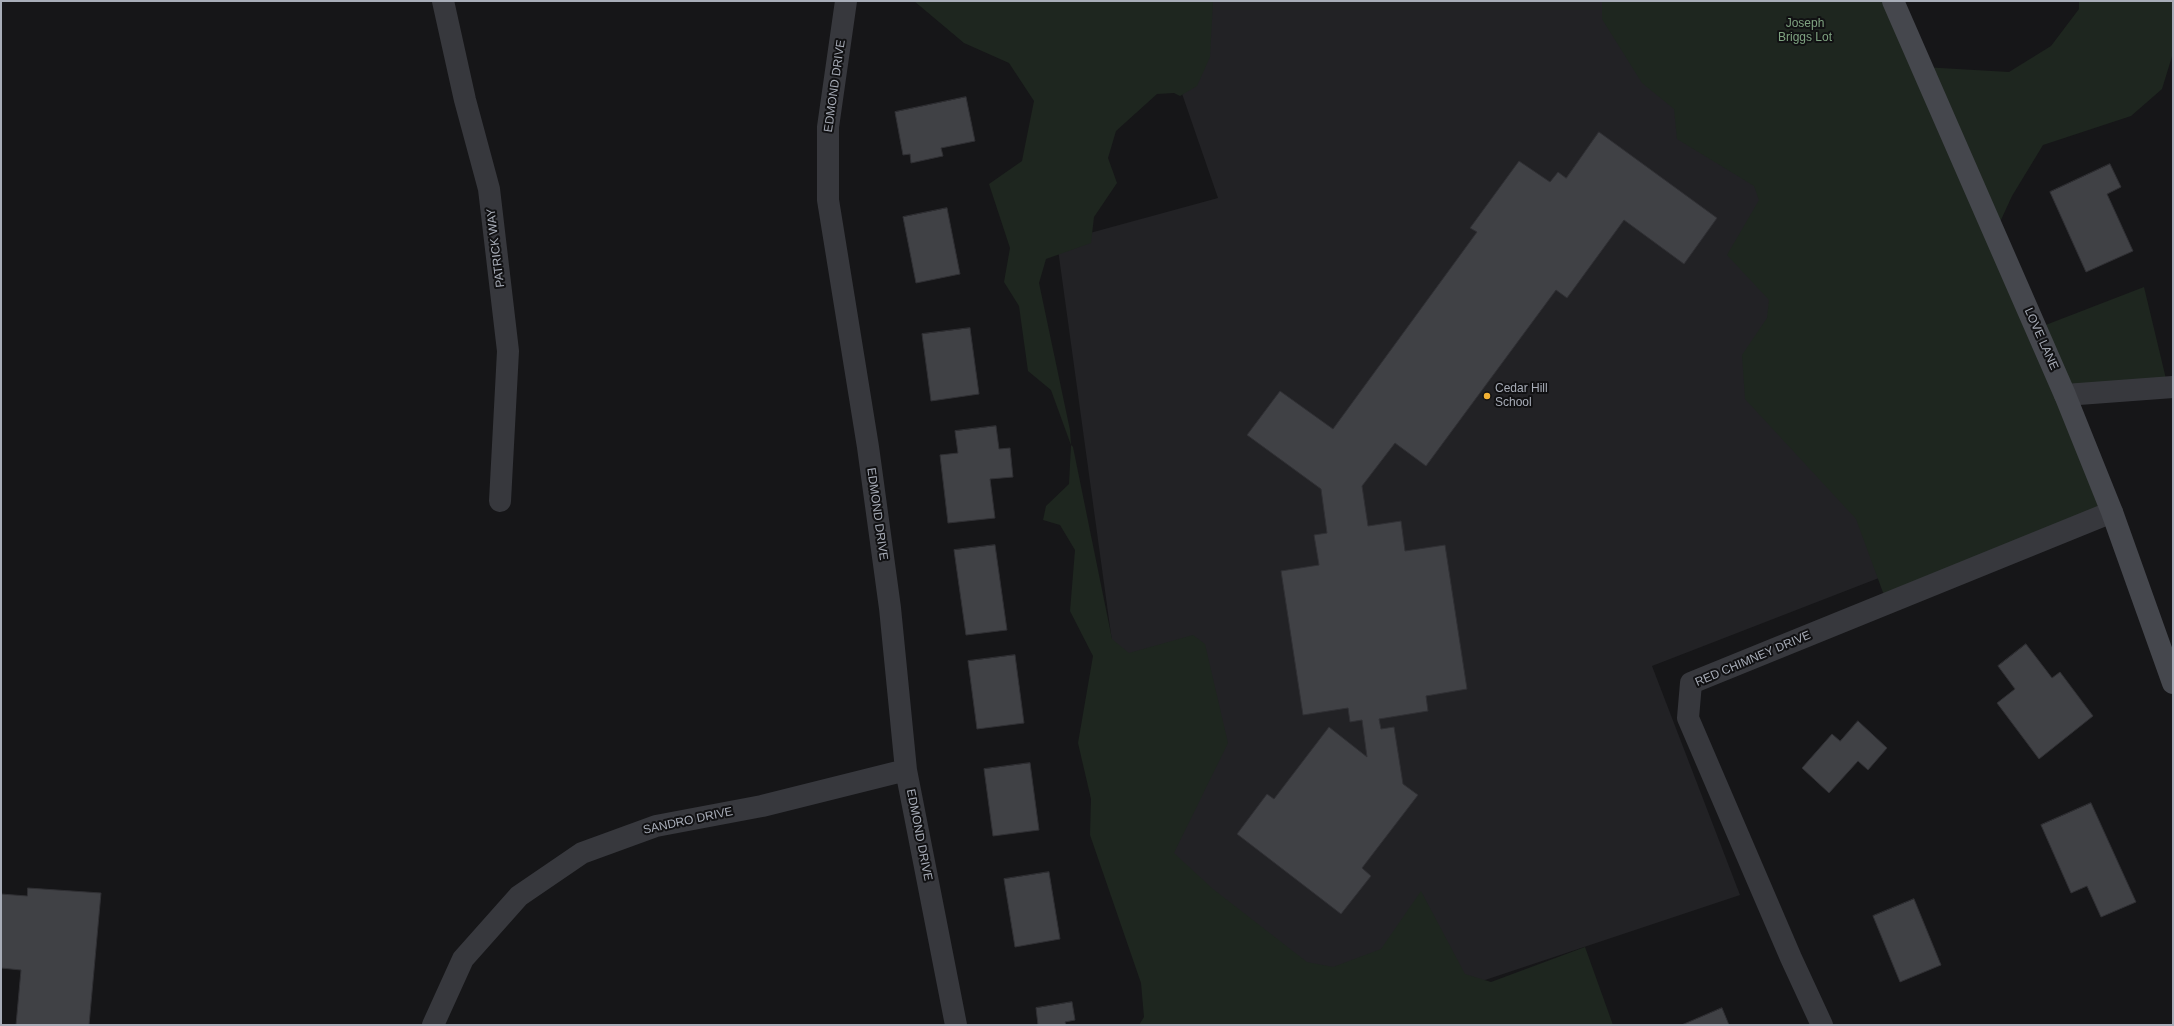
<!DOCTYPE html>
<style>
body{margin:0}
#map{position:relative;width:2174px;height:1026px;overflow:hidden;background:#161618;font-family:Helvetica,sans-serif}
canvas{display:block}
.frame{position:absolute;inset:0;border:2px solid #a8adb8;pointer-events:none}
</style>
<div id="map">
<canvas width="2174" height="1026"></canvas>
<div class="frame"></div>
</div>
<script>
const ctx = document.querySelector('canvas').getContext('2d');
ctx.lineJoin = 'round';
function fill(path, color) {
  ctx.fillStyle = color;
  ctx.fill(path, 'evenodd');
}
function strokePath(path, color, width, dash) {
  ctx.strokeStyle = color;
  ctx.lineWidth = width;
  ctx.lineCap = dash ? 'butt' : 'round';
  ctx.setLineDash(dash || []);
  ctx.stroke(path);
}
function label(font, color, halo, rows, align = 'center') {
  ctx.font = font + ' Helvetica,sans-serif';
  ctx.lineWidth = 4;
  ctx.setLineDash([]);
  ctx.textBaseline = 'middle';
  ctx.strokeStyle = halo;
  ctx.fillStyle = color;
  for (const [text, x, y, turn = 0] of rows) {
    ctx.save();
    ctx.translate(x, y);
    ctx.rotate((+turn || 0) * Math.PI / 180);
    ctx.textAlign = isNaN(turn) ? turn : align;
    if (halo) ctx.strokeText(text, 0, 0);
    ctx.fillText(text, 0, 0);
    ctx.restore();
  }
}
const built = new Path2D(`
 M1150,1H1668L1951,550L1652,666L1740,895L1479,982L1281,989L1148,903L1057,242L1218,198Z`);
const green = new Path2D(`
 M914,1H1213L1210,57L1197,86L1180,96L1174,93L1157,94L1116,131L1108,158L1117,183L1094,217L1091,243L1046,259L1039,283L1070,430L1071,445L1073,447L1112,639L1129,653L1193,635L1205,644L1228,743L1174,853L1213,889L1307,962L1333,967L1381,949L1421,891L1465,974L1491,982L1585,947L1613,1025H1139L1144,1017L1141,983L1090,835L1091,799L1078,743L1093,656L1070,611L1075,550L1060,525L1043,520L1046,506L1069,484L1071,445L1051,390L1028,371L1019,306L1004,282L1010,248L989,184L1022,161L1034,101L1009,63L964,43Z
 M1602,1H1892L1923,67L2009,72L2051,46L2079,9V1H2173V53L2162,89L2131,116L2043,145L2012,196L1994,235L2043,326L2144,287L2167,383L2072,390L2106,511L1885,598L1856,519L1745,399L1742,355L1767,318L1769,300L1727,255L1759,200L1754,186L1677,139L1674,109L1642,83L1602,19Z`);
const building = new Path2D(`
 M966,97L975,141L941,148L943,156L911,163L910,154L903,155L895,112Z
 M1599,132L1717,218L1684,264L1624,220L1567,298L1556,290L1426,466L1395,443L1362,486L1368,526L1401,521L1405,551L1445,545L1467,689L1426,696L1428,711L1379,719L1381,729L1394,727L1403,784L1418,795L1362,868L1371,876L1341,914L1237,834L1267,794L1274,799L1329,727L1367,757L1362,720L1350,722L1348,708L1303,715L1281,571L1319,565L1314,535L1327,533L1321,489L1247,435L1280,391L1333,429L1477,232L1470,228L1519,161L1550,182L1558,172L1566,178Z
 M2110,164L2121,187L2107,194L2133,251L2086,272L2050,192Z
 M947,208L960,274L916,283L903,217Z
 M970,328L979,394L931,401L922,334Z
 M996,426L999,449L1010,448L1013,477L990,479L995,518L948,523L940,455L958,453L955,431Z
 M995,545L1007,630L966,635L954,550Z
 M2026,644L2052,678L2060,672L2093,716L2039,759L1997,703L2015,689L1998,666Z
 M1015,655L1024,723L977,729L968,661Z
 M1858,721L1887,748L1868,770L1858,761L1829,793L1802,768L1832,734L1840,741Z
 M1030,763L1039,830L993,836L984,769Z
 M2091,803L2136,902L2101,917L2087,886L2071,893L2041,825Z
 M1049,872L1060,939L1015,947L1004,879Z
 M28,888L101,893L89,1025H16L21,970L1,968V894L27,896Z
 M1914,899L1941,965L1900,982L1873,916Z
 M1072,1002L1075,1020L1065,1022L1066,1025H1038L1036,1008Z
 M1722,1008L1729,1025H1682Z`);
const street = new Path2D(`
 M443,1L465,100L489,189L508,351L500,501
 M846,1L828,127V200L868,447L890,608L906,770L956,1025
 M2065,395L2173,387
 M433,1025L463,959L519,896L582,853L656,826L762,806L906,770
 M1822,1025L1791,958L1688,718L1691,683L2112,512`);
const secondary = new Path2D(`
 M1893,1L2065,395L2112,512L2173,683`);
const markers = [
 [1487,396,4,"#f2b134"]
];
const parkNames = [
 ["Joseph",1805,24],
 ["Briggs Lot",1805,38]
];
const streetNames = [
 ["EDMOND DRIVE",835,86,-82],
 ["PATRICK WAY",496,248,-97],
 ["LOVE LANE",2041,339,66],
 ["EDMOND DRIVE",877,514,82],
 ["RED CHIMNEY DRIVE",1753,659,-23],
 ["SANDRO DRIVE",688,821,-12],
 ["EDMOND DRIVE",919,835,79]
];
const poiNames = [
 ["Cedar Hill",1495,389],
 ["School",1495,403]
];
fill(built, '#222225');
fill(green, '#1e261f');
fill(building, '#404145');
strokePath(building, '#303034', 1);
strokePath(street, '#37383d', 22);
strokePath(secondary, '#45474d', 22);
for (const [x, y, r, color] of markers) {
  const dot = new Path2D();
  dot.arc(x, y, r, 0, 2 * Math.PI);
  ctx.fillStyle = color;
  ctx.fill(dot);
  strokePath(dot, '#111113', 1.5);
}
label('12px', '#7fa381', '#111113', parkNames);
label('12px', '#a8adb8', '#111113', streetNames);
label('12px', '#a8adb8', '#111113', poiNames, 'left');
</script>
